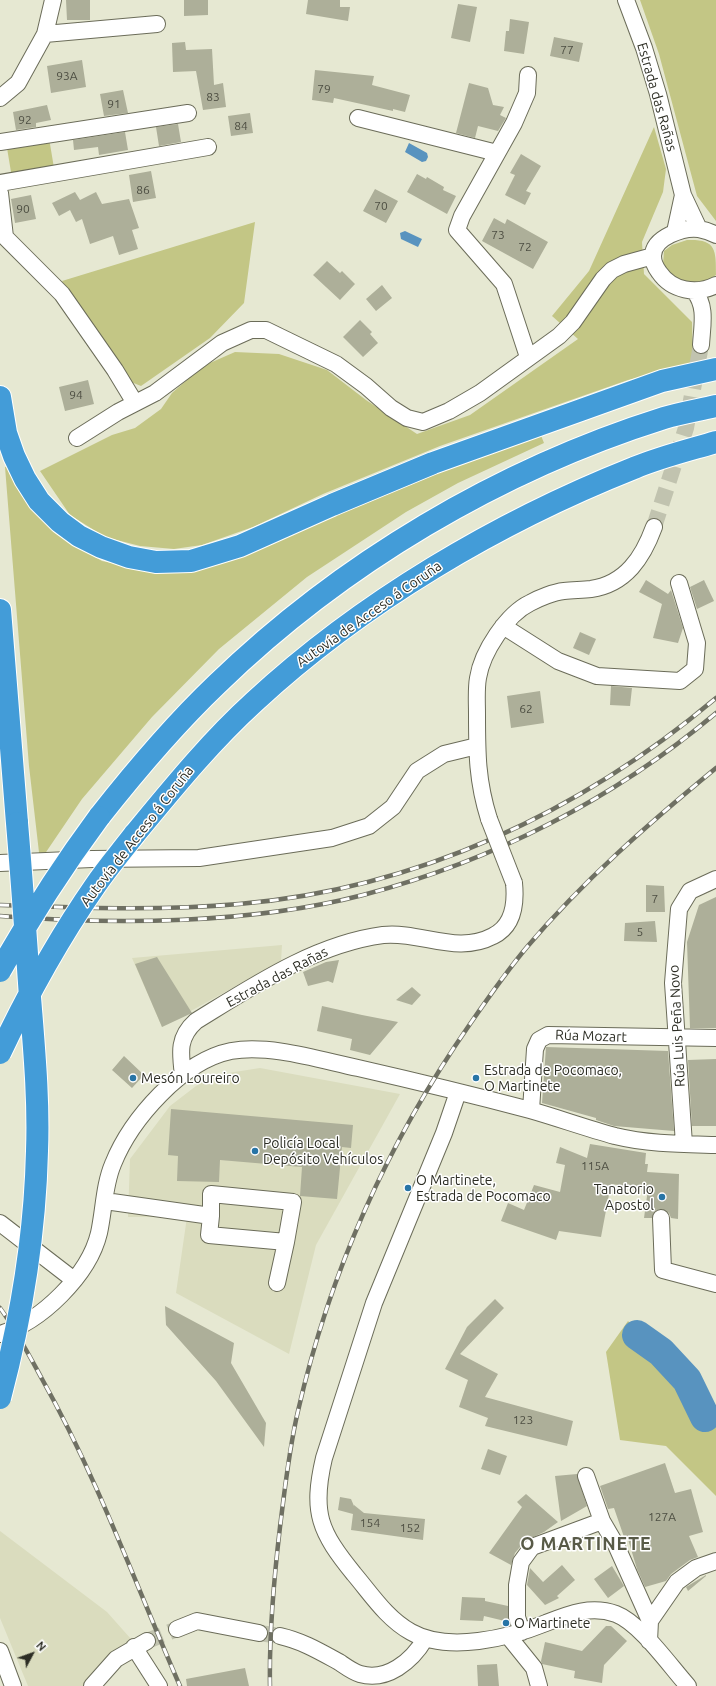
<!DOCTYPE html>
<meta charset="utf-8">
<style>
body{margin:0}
#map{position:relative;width:716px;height:1686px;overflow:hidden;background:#e6e8d2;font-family:Ubuntu,sans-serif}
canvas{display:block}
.north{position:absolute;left:12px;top:1634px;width:40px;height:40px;-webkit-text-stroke:3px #fff;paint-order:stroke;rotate:49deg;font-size:11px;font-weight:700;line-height:16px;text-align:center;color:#2d2e25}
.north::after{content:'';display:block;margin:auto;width:14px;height:18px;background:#2d2e25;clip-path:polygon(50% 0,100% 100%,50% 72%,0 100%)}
</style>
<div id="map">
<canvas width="716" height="1686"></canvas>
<div class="north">N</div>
</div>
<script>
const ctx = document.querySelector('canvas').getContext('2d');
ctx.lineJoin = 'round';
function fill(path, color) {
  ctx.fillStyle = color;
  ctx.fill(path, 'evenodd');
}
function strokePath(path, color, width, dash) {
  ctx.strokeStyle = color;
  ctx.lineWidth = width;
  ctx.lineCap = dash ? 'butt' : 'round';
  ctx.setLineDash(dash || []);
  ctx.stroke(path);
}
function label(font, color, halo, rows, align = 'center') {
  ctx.font = font + ' Ubuntu,sans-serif';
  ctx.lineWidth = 3;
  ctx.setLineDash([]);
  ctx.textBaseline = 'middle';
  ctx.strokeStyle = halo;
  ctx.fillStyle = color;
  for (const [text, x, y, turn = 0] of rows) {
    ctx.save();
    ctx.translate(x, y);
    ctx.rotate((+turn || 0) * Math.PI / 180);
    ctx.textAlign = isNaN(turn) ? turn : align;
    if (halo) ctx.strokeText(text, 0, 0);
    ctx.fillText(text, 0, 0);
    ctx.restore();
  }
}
const built = new Path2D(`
 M282,945L281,961L162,1027L132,958Z
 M260,1068L400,1094L316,1245L289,1354L176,1293L187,1217H128L130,1159L170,1106L209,1076Z
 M0,1531L107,1612L131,1639L105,1660L83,1686H28L0,1618Z`);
const green = new Path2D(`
 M640,0H716V221L697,196L659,54Z
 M654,127L666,169L663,192L642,242L644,274L692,322L693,364L628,380L440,446L323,494L253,527L202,545L174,549L140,546L105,537L70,515L40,471L112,435L135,428L161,409L172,393L203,366L235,352L279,354L327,370L366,400L417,434L470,415L578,339L552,316L589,271Z
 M49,138L54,168L14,175L11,172L7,148Z
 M255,222L244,303L210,338L141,386L126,380L62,281Z
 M687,240C716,239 716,249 716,275C698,288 675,284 663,265L664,251L672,245Z
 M540,433L544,443L458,483L406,512L307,577L219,649L152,717L82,799L40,861L29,766L5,467L9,466L37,512L62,538L102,561L163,573L197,568L418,476Z
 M628,1321L684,1382L700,1416L716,1425V1496L666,1446L620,1440L606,1352Z`);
const water = new Path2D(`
 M409,143L427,153L428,157L426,161L422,162L405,152Z
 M405,231L422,239L418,247L401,239L400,233Z`);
const river = new Path2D(`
 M637,1335L661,1352L687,1380L705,1417`);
const building = new Path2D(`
 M66,0H90V20H67Z
 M184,0H208V15L184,16Z
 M308,0H340V7H350L348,21L306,14Z
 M458,4L477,7L470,42L451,38Z
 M510,19L529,22L524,54L504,51L506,31H509Z
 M554,37L583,43L579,62L550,56Z
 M185,42L186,50L212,49L214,85L223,83L226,107L203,110L196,71L173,72L172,43Z
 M82,60L86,87L51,93L47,66Z
 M315,70L374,76L372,85L410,95L405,112L393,109V111L334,98L333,103L312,100Z
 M469,83L488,88L493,105L504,107L500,115L506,118L498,131L478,126L475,138L456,133Z
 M123,90L128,113L104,116L100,94Z
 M47,105L51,120L36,123V127L16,130L13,112Z
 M250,113L253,133L231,136L228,116Z
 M178,124L181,142L159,146L156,127Z
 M125,132L128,150L99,155L98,147L74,150L73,140Z
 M521,154L541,166L526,191L531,193L525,205L505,195L515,175L510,173Z
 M151,171L156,198L133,202L129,175Z
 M417,174L426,179L427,177L444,187L443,190L456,196L447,214L407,192Z
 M375,189L398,201L386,223L363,211Z
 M75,192L80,200L96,192L102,204L129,199L139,228L132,230L138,249L119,255L113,236L90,244L82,219L76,222L70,210L59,216L52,203Z
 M31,195L36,219L15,223L11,199Z
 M494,218L505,224L507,219L548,242L533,269L482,241Z
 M327,261L340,273L342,271L355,284L340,300L313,275Z
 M382,285L392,298L376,311L366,299Z
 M360,320L372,332L370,334L378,343L363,357L343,337Z
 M88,380L94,404L65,411L59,387Z
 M646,580L668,594L671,590L683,628L678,643L653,638L662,604L639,592Z
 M704,580L714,601L697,609L690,587Z
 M580,632L596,639L589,655L573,648Z
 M611,686L632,688L630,706L610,705Z
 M540,691L544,723L511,728L507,696Z
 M646,885L664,886L665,912H646Z
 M716,897V1028H690L687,942L699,905Z
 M655,921L657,942L624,941L625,923Z
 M157,957L192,1013L162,1027L135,964Z
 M339,960L333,983L328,981L308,986L303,972L326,962Z
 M412,987L421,995L412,1005L396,1000Z
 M322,1006L362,1015L398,1022L370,1055L350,1050L352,1039L317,1031Z
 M546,1047L668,1051L674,1131L614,1126L596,1120V1118L542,1103Z
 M124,1056L144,1075L132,1088L112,1070Z
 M716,1059V1126H692L688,1060Z
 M171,1109L353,1125L351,1148L342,1147L337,1199L300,1196L302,1167L220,1160L219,1182L177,1181L178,1156L168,1155Z
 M590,1144L646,1153L645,1164H648L647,1172L679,1174L678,1219L671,1218L669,1213L661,1209L656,1210L652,1218H644L648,1189L611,1184L601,1237L559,1231L556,1240L501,1221L508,1203L524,1210L534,1185L560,1192L565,1165L556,1163L560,1147L587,1158Z
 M495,1299L504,1308L460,1354L498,1374L485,1397L573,1421L567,1446L485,1426L488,1418L459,1407L468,1380L445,1369L467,1327Z
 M165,1306L234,1343L231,1363L266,1423L264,1447L216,1381L166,1325Z
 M488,1449L507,1456L500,1475L481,1469Z
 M665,1463L675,1493L691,1489L703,1532L689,1536L698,1557L690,1560L671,1574L666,1581L645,1587L637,1569L627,1536L624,1537L614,1508L608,1509L599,1483L600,1486Z
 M577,1474L587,1506L561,1521L555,1476Z
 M526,1494L558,1522L544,1532L525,1541L515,1553L511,1565L489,1553L522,1507L517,1502Z
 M340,1497L351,1499L354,1506V1505L364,1513L425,1519L423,1540L351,1530L353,1514L338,1510Z
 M562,1565L575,1580L557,1596L559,1598L545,1605L527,1585L530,1568L543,1582Z
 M612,1566L624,1586L608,1598L594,1579Z
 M706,1575V1576L688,1591L686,1587Z
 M462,1597L485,1598V1601L508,1606L509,1622L484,1616L483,1621L460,1620Z
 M606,1626H611L627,1641L604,1665L602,1683L574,1678L575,1671L542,1664L541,1661L545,1642L582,1651Z
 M497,1664L499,1686H478L477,1665Z
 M245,1668L249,1686H187L186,1679Z`);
const minorTunnel = new Path2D(`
 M654,527L686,428L701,345
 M259,1633L280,1636
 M147,1641L177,1629`);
const minor = new Path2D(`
 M626,0L644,48L658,94L683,195L699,229
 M45,34L157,24
 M0,98L18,83L45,34L53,0
 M358,118L497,153
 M0,142L188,113
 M0,183L208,147
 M0,193L5,237L62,294L115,370L135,403
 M675,232L683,195
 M716,235C711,232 705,230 699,229C684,227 653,237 653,256C653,261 656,268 659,272C672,291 696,295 716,285
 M694,291C707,306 702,326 701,345
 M528,357L504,284L457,230L462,216L514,123L527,93L528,75
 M77,438L118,412L155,393L222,343L251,330H266L336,364L366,386L391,408L407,418L423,422L449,411L480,393L559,336L573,322L603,279L612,270L624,264L653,256
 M503,626L558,661L597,676L680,681L695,669L697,643L679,583
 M489,819C477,781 477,753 477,714C477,702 476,689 478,678C482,652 507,614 530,603C539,598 554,592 564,591C573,590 582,590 591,589C626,584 643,557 654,527
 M0,863L92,859L199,858L332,838L369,826L393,807L417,771L444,754L477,746
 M183,1075C180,1052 178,1037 196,1021C253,986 315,944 383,935C421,931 457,955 493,936C514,926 516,903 514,883
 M458,1092L444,1133L374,1303L324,1458C311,1513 320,1532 354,1574C371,1594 387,1619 411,1632C448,1653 509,1638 546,1623C569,1614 591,1605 616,1614C640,1623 670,1666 688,1686
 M531,1110L535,1049L539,1040L548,1035L716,1038
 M684,1144L673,983L679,909L690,891L716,879
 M105,1201L211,1216L209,1235L286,1242L293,1202L211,1194V1216
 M661,1218L663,1270L716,1284
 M0,1223L74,1280
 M277,1283L286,1242
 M0,1334C41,1322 89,1275 99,1233C104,1210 104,1185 113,1164C131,1119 182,1061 231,1051C270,1044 320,1060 358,1068C415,1081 473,1095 530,1110C558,1118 586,1128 615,1136C648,1144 682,1144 716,1145
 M586,1476L602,1521L616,1545L650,1621L649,1641
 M650,1621L677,1582L696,1568L716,1561
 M177,1629L197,1621L259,1633
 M522,1632L517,1617V1585L521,1562L532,1547L602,1521
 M280,1636C302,1641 319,1651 339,1662C345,1666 353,1672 360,1674C387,1682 412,1661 425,1639
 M509,1637L534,1668L539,1686
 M134,1647L159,1686
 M0,1651L13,1686
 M92,1686L116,1659L147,1641`);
const highway = new Path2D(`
 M0,397L6,433L14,456L25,479L39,501L60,522L79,536L101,547L129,557L156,562L191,561L240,546L332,505L433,463L662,381L716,369
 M0,610L17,823
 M99,817C136,770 174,725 217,684C342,563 499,470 664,418C681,413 699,410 716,406
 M134,835C172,789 210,742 254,702C362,602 498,522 634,468C660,457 689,450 716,442`);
const rail = new Path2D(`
 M0,905C80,908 159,911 239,904C417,889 581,812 716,698
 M0,916C116,925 251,924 363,895C493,861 614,799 716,713
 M0,1308C16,1330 29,1355 42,1379C97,1477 135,1583 180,1686
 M270,1686C269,1635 274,1578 280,1527C285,1488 289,1449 298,1411C330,1271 388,1142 470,1024C488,998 506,972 527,947C583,881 649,823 716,768`);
const minorBridge = new Path2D(`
 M489,819L514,883`);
const highwayBridge = new Path2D(`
 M0,971C30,917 62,867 99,817
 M0,1053C27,996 59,938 95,886C107,868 121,852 134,835
 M0,1398C22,1315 35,1237 37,1151C39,1100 34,1048 30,997C26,939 22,881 17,823`);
const markers = [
 [133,1078,4,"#2774a6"],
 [476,1078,4,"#2774a6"],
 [255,1151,4,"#2774a6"],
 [408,1188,4,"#2774a6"],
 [662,1197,4,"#2774a6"],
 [506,1623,4,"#2774a6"]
];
const numberNames = [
 ["77",567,50],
 ["93A",67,76],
 ["79",324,89],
 ["83",213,97],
 ["91",114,104],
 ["92",25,120],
 ["84",241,126],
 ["86",143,190],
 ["70",381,206],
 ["90",23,209],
 ["73",498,235],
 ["72",525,247],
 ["94",76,395],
 ["62",526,709],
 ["7",655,899],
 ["5",640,932],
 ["115A",595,1166],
 ["123",523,1420],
 ["127A",662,1517],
 ["154",370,1523],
 ["152",410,1528]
];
const streetNames = [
 ["Estrada das Rañas",657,97,74],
 ["Autovía de Acceso á Coruña",369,614,-35],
 ["Autovía de Acceso á Coruña",137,836,-52],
 ["Estrada das Rañas",277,977,-28],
 ["Rúa Luis Peña Novo",677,1026,-93],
 ["Rúa Mozart",591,1036,2]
];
const poiNames = [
 ["Estrada de Pocomaco,",484,1070],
 ["O Martinete",484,1086],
 ["Mesón Loureiro",141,1078],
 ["Policía Local",263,1143],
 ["Depósito Vehículos",263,1159],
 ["O Martinete,",416,1180],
 ["Estrada de Pocomaco",416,1196],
 ["Tanatorio",654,1189,"right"],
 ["Apostol",654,1205,"right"],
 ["O Martinete",514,1623]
];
const districtNames = [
 ["O MARTINETE",586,1544]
];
fill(built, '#dadcbe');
fill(green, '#c3c685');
fill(water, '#5893bf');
strokePath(river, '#5893bf', 30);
fill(building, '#adaf99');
strokePath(minorTunnel, '#c1c3af', 16, [16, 8]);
strokePath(minor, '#6b6c59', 18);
strokePath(highway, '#fff', 24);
strokePath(minor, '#fff', 16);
strokePath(highway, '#439cd8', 22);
strokePath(rail, '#6f7063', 4.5);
strokePath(rail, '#fff', 3, [9]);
strokePath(minorBridge, '#6b6c59', 18, []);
strokePath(highwayBridge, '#fff', 24, []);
strokePath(minorBridge, '#fff', 16);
strokePath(highwayBridge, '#439cd8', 22);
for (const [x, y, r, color] of markers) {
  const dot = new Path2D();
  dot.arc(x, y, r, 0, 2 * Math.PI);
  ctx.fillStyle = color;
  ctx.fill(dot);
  strokePath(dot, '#fff', 1.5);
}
label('12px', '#4d4e42', null, numberNames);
label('14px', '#2d2e25', '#fff', streetNames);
label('14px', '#2d2e25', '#fff', poiNames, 'left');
ctx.letterSpacing = '1px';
label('bold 18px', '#585a47', '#fff', districtNames);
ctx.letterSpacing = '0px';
</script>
